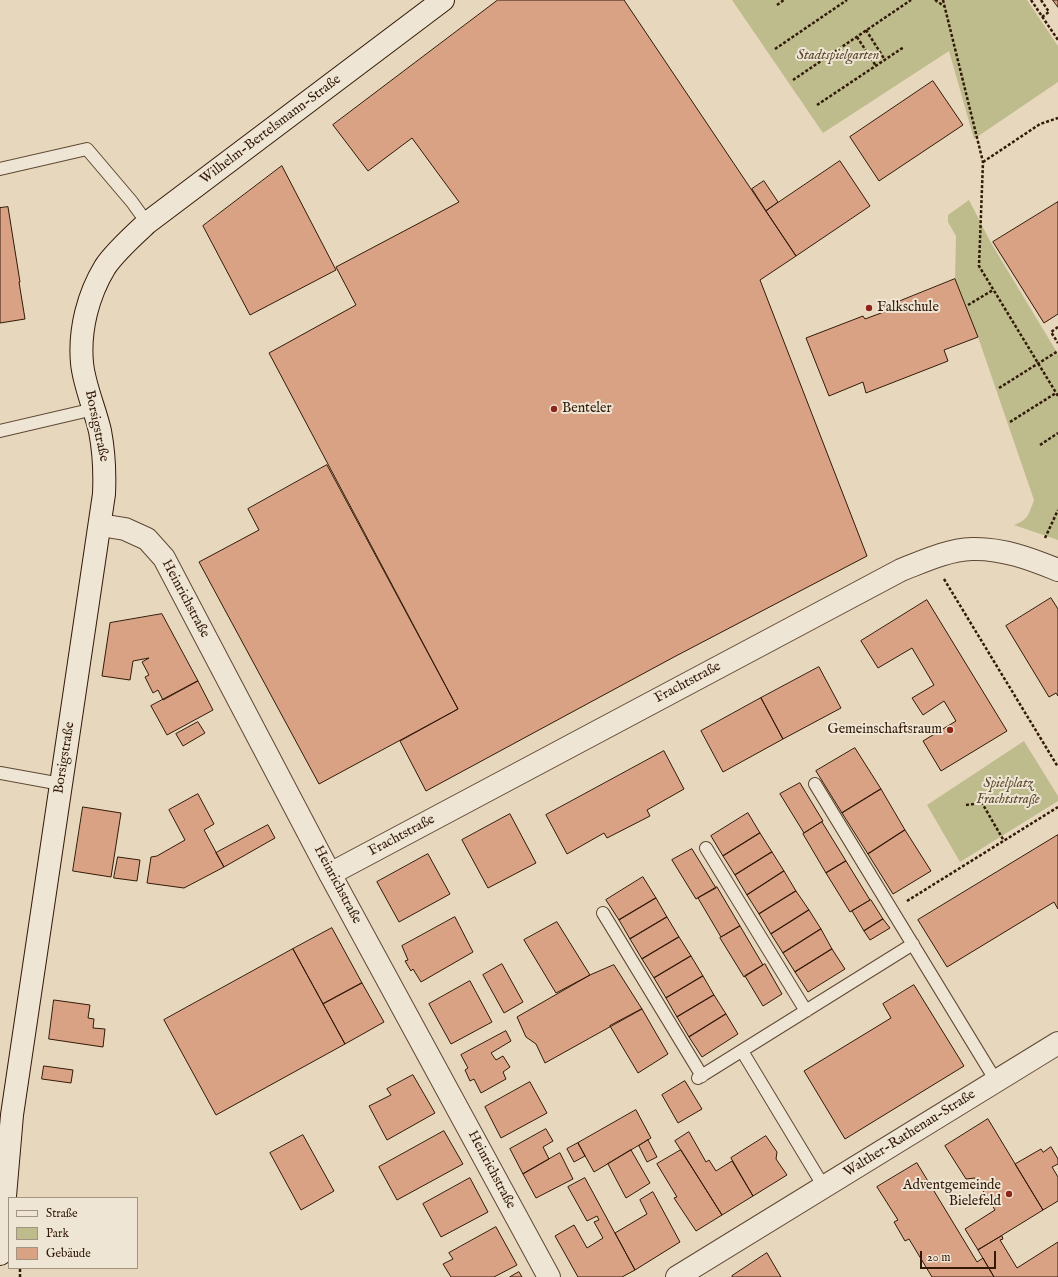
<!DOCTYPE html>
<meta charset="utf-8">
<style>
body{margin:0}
#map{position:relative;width:1058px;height:1277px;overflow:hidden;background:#e7d7bd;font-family:"IM FELL English",serif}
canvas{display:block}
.legend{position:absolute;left:8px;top:1197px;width:130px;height:72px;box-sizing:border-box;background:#efe5d4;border:1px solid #a39482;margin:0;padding:5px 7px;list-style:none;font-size:12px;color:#321a07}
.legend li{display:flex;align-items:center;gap:8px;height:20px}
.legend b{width:20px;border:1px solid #a39482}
.scale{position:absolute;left:920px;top:1251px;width:76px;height:18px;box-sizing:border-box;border:2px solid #321a07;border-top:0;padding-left:5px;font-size:12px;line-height:14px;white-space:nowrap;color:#321a07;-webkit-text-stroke:3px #efe5d4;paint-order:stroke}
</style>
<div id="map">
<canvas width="1058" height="1277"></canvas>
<ul class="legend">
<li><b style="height:5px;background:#efe5d4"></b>Straße</li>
<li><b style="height:11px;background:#bebc8c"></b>Park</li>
<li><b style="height:11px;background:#daa285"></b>Gebäude</li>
</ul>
<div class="scale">20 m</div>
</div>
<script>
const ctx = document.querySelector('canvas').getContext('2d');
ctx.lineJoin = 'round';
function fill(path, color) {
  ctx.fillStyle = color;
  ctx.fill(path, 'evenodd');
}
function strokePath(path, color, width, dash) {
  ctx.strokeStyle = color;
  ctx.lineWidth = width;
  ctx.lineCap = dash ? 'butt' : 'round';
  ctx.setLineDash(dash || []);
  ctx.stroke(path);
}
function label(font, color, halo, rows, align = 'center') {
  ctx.font = font + ' "IM FELL English",serif';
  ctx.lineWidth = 4;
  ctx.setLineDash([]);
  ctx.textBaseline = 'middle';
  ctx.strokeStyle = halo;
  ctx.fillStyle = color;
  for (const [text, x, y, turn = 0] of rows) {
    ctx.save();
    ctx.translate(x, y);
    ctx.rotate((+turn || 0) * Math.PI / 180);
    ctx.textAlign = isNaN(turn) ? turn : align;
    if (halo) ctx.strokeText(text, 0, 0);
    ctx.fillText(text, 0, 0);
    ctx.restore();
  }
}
const green = new Path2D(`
 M732,0H1027L1058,46V82L974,139L949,51L823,133Z
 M969,200L991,243L1058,354V540L1014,525C1028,520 1029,514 1034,500L978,337L955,279L956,236L948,222V215Z
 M1024,741L1058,796V801L960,862L927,805Z`);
const building = new Path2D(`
 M498,0H624L796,256L760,280L867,556L674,657L426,791L400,741L458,709L269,353L356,305L336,267L459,202L412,138L368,171L333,125Z
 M1053,0H1058V7Z
 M933,81L963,125L879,181L850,137Z
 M840,161L870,206L796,256L766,211Z
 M282,166L336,270L250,315L203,226Z
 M764,181L778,202L766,211L752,189Z
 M1058,202V314L1044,323L993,242Z
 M8,207L20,282H19L25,319L0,323V208Z
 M955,279L978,337L944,350L948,361L866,393L863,382L829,396L806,338L863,316L865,319L900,306L898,302Z
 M327,465L458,709L319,784L199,562L259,530L248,509Z
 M1051,598L1058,609V696L1056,693L1049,697L1006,626Z
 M927,600L1007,731L941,771L923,741L956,721L944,701L923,715L912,698L934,685L912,648L878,668L861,641Z
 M162,614L198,681L163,700L158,690L153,693L145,677L149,675L142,662L149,658L133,661L130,680L102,676L110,623Z
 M819,667L841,708L783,739L761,698Z
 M198,681L213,710L167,735L151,706Z
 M761,698L783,739L723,772L701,731Z
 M198,722L205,733L183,746L176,734Z
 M855,748L881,789L842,813L816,771Z
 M664,751L684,789L647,810L650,816L607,838L604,833L567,854L546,815Z
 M800,783L823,821L804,833L780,794Z
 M881,789L905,830L868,854L842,813Z
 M198,794L214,824L204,830L224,867L184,888L147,883L151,857L157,856L185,840L169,810Z
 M83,807L121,813L111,877L73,871Z
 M748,813L760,833L723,856L711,836Z
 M510,814L536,863L488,888L462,840Z
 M822,822L846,861L826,873L803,834Z
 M268,825L275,838L224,867L216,853Z
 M905,830L931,871L893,894L868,854Z
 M760,833L772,852L735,875L723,856Z
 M1058,835V909L1054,902L947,967L918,920Z
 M692,849L716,888L696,899L672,860Z
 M772,852L784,871L747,895L735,875Z
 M428,854L450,894L399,922L377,882Z
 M118,857L140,860L137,881L114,878Z
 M846,861L870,900L850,912L826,873Z
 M784,871L796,891L759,914L747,895Z
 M643,877L656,898L619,920L606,900Z
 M717,887L740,926L721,937L698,898Z
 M796,891L809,910L771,934L759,914Z
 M656,898L667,917L630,939L619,920Z
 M871,900L883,919L864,931L852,911Z
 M809,910L821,929L783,953L771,934Z
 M455,917L473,952L421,982L413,969L411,971L405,961L408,960L402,946Z
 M667,917L679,937L642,959L630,939Z
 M883,919L890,928L870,940L864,931Z
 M557,922L590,975L556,993L524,940Z
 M740,926L763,965L744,977L720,938Z
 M332,928L362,983L323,1004L293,949Z
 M821,929L832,949L795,972L783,953Z
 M679,937L691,956L654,978L642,959Z
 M293,949L345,1044L216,1115L164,1020Z
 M832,949L845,969L808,992L795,972Z
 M691,956L703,976L666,998L654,978Z
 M502,964L523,1002L504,1013L483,975Z
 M765,964L782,994L763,1006L745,976Z
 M614,965L642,1009L545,1063L536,1044L526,1037L517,1017L590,975Z
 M703,976L714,995L677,1017L666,998Z
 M470,981L492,1022L451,1044L429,1004Z
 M362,983L384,1022L345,1044L323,1004Z
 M914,985L964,1066L845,1139L804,1071L891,1018L883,1004Z
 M714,995L726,1014L689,1037L677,1017Z
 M54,1000L90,1005L88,1018L94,1019L93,1028L105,1029L103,1047L49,1039Z
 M642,1009L668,1054L638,1073L610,1026Z
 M726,1014L738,1034L702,1057L689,1037Z
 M506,1031L511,1041L491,1053L496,1060L503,1056L510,1067L503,1072L506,1079L481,1093L474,1079L470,1081L465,1070L468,1068L461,1055Z
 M44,1066L73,1070L71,1083L42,1079Z
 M413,1075L435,1113L387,1140L369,1106L391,1095L387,1089Z
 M685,1081L702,1109L678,1123L662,1095Z
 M530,1082L547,1113L501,1138L485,1107Z
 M636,1110L651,1138L594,1172L578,1143Z
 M988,1119L1043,1210L978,1250L965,1229L995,1210L975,1178L966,1179L945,1146Z
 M546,1129L553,1141L543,1147L549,1159L523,1174L510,1149Z
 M444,1131L463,1164L397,1200L379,1167Z
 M689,1132L706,1162L709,1160L716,1171L732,1161L753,1196L722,1215L675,1141Z
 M303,1135L334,1191L301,1210L270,1153Z
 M766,1136L777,1152L776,1159L787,1175L753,1196L731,1158Z
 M648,1140L657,1157L647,1162L639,1146Z
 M578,1143L585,1156L574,1162L567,1149Z
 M1051,1147L1058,1159V1164L1052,1167L1058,1177V1201L1043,1210L1015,1164L1041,1149L1043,1152Z
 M631,1150L650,1183L626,1198L608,1164Z
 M681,1150L722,1215L696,1231L674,1198L677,1197L657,1164Z
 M560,1153L573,1179L536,1198L523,1174Z
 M917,1163L977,1262L983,1258L994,1277H932L909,1239L905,1241L894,1222L898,1220L877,1187Z
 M470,1178L488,1212L441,1237L423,1204Z
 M585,1178L635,1270L622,1277H578L555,1236L574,1225L587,1248L603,1238L594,1222L599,1220L597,1216L587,1221L568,1187Z
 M653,1192L680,1242L635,1270L615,1233L647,1214L640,1200Z
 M496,1227L517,1265L494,1277H451L443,1264L453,1259L449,1253Z
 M1002,1236L1003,1239L1000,1240L1017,1268L1058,1242V1277H994L978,1250Z
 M767,1253L781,1277H732V1276Z
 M519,1272L522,1277H510Z`);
const path = new Path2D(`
 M935,0L944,6
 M943,0L983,162L979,266L1058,396
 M1031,0L1058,40
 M1041,0L1049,12L1042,17
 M777,5L784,0
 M866,30L885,60
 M857,37L876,66
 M775,49L847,0
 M793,80L911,0
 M817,105L904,47
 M983,162L1040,124L1058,118
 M968,305L993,290
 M1058,327L1051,332L1058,343
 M999,388L1058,351
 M1010,422L1056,393
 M1040,445L1058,433
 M1045,538L1058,510
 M944,579L1058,767
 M966,805L982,803L1004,841
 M907,901L1058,807
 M20,1277V1268`);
const lane = new Path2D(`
 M0,169L87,149L132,202L147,223
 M0,431L94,409
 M0,773L61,784
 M815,784L996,1081
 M706,848L806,1011
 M603,913L702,1076
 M742,1051L824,1187
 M698,1078L913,944`);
const street = new Path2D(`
 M100,525L125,529L147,539L164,558L330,874L549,1277
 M330,874L901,570C924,561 947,550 972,549C1002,548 1031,559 1058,570
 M677,1277L1058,1043`);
const secondary = new Path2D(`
 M0,1254L12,1115L104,494C105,472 104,452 100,431C95,409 84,385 82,363C79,330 88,295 105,267C115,252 133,236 147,223L443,0`);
const markers = [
 [869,308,4,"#8f2418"],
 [554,409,4,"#8f2418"],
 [950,730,4,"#8f2418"],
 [1009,1194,4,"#8f2418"]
];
const parkNames = [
 ["Stadtspielgarten",838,56],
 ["Spielplatz",1008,784],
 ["Frachtstraße",1008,800]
];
const streetNames = [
 ["Wilhelm-Bertelsmann-Straße",271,130,-37],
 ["Borsigstraße",96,426,78],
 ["Heinrichstraße",185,599,62],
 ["Frachtstraße",688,683,-28],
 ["Borsigstraße",65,758,-81],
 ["Frachtstraße",402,836,-28],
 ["Heinrichstraße",337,885,62],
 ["Walther-Rathenau-Straße",910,1134,-32],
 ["Heinrichstraße",491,1170,62]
];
const poiNames = [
 ["Falkschule",877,308],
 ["Benteler",562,409],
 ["Gemeinschaftsraum",942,730,"right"],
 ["Adventgemeinde",1001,1186,"right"],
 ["Bielefeld",1001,1202,"right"]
];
fill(green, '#bebc8c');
fill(building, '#daa285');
strokePath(building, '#321a07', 1);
strokePath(lane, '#5f4934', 14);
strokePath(street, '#5f4934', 24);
strokePath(secondary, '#321a07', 24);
strokePath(path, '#321a07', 2.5, [3, 2]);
strokePath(lane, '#efe5d4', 12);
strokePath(street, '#efe5d4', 22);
strokePath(secondary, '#efe5d4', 22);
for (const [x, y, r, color] of markers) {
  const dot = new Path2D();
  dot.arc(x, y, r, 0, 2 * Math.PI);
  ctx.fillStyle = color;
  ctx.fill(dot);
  strokePath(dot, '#efe5d4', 1.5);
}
label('italic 14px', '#5c4b2f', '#efe5d4', parkNames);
label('14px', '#321a07', '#efe5d4', streetNames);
label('14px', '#321a07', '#efe5d4', poiNames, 'left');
</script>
